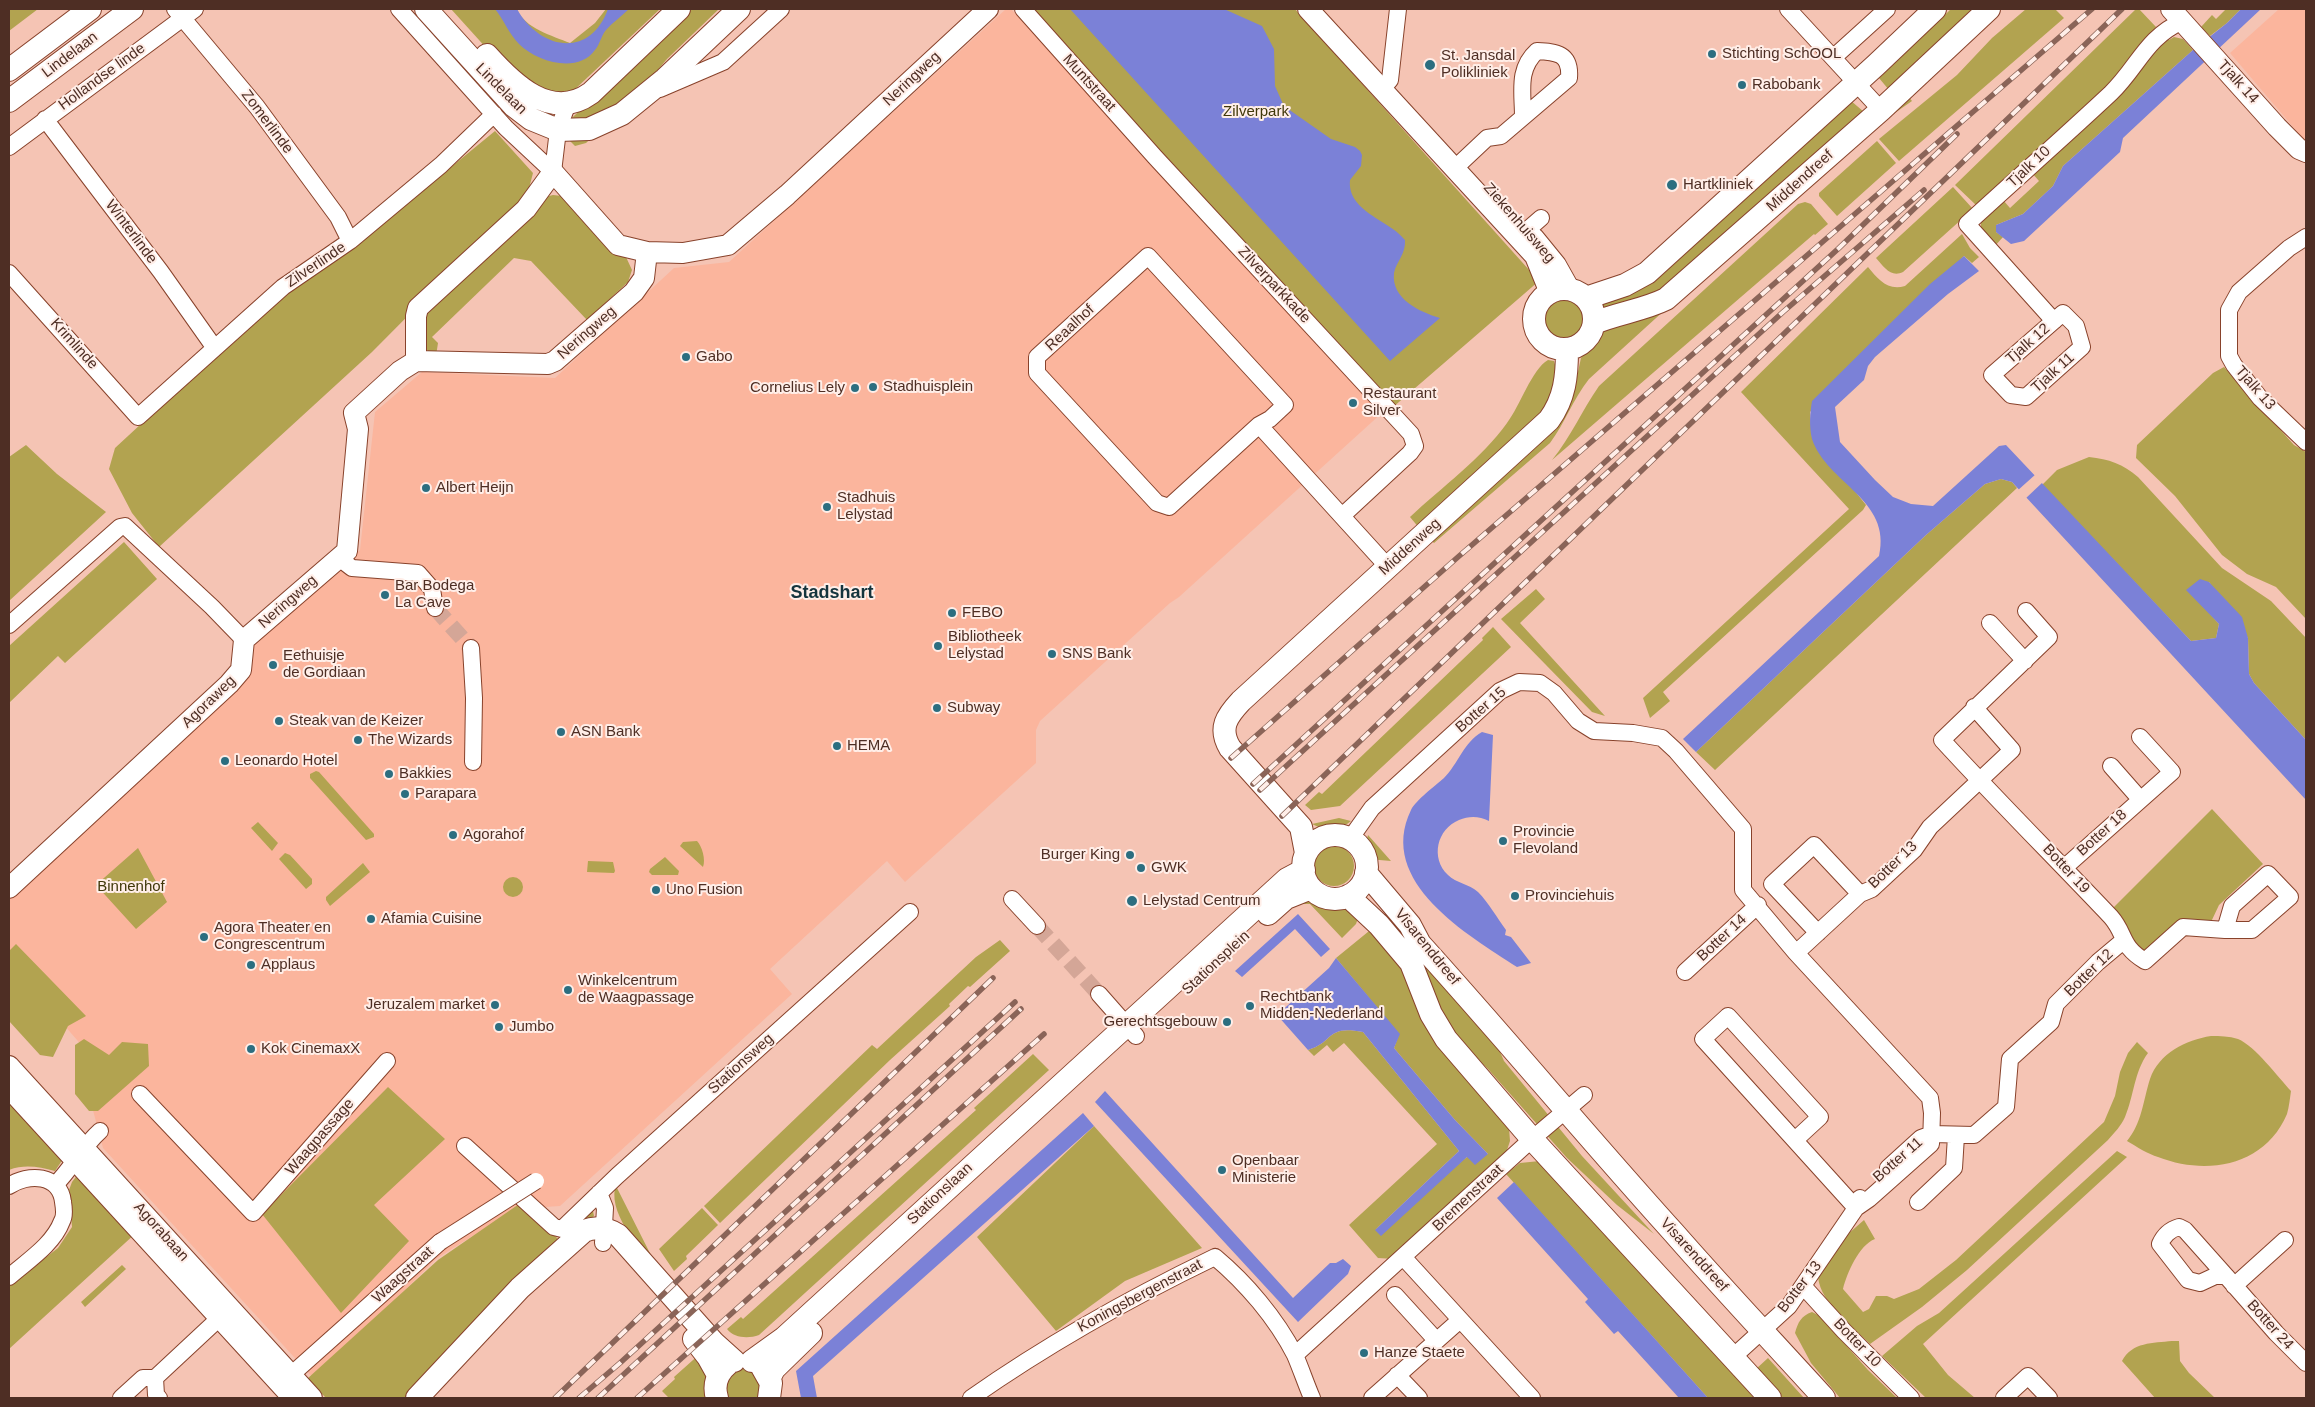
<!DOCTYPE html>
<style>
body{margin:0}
#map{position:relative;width:2315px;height:1407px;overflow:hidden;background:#f5c4b4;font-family:Arial,sans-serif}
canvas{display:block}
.frame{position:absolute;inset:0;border:10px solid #4e2e24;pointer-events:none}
</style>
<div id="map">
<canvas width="2315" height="1407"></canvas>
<div class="frame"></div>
</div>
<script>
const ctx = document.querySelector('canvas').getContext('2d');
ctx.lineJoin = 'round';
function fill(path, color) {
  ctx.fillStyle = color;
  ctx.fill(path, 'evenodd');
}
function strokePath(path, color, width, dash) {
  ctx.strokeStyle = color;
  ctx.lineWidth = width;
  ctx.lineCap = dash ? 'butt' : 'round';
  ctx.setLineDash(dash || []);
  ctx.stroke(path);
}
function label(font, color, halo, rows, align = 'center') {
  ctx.font = font + ' Arial,sans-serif';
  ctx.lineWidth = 4;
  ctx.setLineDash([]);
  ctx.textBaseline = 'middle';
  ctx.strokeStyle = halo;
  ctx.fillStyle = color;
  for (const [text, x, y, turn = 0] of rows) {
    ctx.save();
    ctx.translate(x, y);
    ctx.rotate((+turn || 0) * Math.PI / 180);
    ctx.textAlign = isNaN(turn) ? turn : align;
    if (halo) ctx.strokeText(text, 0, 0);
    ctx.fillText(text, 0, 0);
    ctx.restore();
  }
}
const built = new Path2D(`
 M1006,9H1011L1383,412L1179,597L1170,603L1040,721L1036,730V763L905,882L887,861L770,969L792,994L560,1206L515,1209L436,1259L315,1380L103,1148L90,1099L84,1048L9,962V897L253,646L360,550L375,412L422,372L555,378L674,268L729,262Z
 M2279,9H2306V142L2230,53Z`);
const green = new Path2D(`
 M9,9H38L9,31Z
 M451,9H517C524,28 553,36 570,43L595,23L606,9H660L552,111L526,92Z
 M688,9H719L667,59L636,96L586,143L575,146L559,130Z
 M1030,9H1295L1539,281L1392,408Z
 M1951,9H1981L1889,90L1879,78Z
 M2026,9H2055L2064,18L1899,161L1879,139L1957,75L1992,38Z
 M2136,9H2139L2156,27L2113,82L1977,206L1955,185Z
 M2226,9H2241L2227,23L2210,36L2201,27L2212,15L2216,19Z
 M2174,37L2183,39L2193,50L2063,166L2053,186L2023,214L1996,225V232L2003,237L1994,247L1981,228V221L2003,200L2010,208L2039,181L2032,173L2167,38L2169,40Z
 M1908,96L1912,101L1889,117L1810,188L1789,197L1589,379C1573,399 1565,423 1550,443L1434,543L1431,540L1576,381L1581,358L1601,331L1633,317Z
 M1850,100L1864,112L1662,295L1601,311L1597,300Z
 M495,131L533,173L527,196L372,352L159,547L132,513L109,469L115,448L181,387L287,294L350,250Z
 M1877,141L1896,163L1837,216L1819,196V193Z
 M1953,187L1973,209L1903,272C1891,278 1884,267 1876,258Z
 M553,195L562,196L626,257L632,270L628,282L587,320L531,261L514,258L432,337L438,343L436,356C417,349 423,327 424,310L545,197Z
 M1805,202L1811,204L1828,224L1815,235L1814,234L1552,460C1571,437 1582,410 1599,386L1798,204Z
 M1962,234L1970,248L1979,257L1972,263L1964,256L1810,412L1812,437L1866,505L1863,510L1663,692L1670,701L1650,718L1643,698L1849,509L1741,392L1868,267C1878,279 1887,291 1905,286Z
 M1545 319a20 20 0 1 1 40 0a20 20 0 1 1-40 0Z
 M1548,360L1554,361L1556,368L1551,405L1420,529L1410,517C1442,487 1481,459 1507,423C1520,406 1532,369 1548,360Z
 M2224,367L2294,445L2306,452V619L2276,587L2247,574L2222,555L2175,496L2136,458L2137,445L2213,373Z
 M26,445L57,474L106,512L9,601V457Z
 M2089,457C2109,459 2123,464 2138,477L2222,568L2271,601L2306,638V740L2254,683L2249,674L2248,638L2209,582L2210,614L2219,624L2216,638L2191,641L2042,485L2057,470Z
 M2001,479L2012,482L2017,488L1715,770L1696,752L1926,535L1985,484Z
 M124,542L157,579L65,663L58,656L9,703V646Z
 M1536,589L1545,599L1520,623L1605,716L1592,712L1501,619Z
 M1493,627L1511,647L1340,806L1311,810L1305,805L1319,792L1322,794L1483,640L1482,638Z
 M316,771L319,772L374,834V837L366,840L310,778V774Z
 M2212,809L2263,864L2219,905L2211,922L2177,928L2149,955L2135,947L2110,911Z
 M1339,818L1351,821C1338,832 1326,831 1312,824Z
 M258,822L278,843L272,851L251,828Z
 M1368,835L1391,861L1368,859L1364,849Z
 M697,841C702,846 706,860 703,867L680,846L683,842Z
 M1314 866a20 20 0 1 1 40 0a20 20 0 1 1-40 0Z
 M138,848L167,902L136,929L96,885Z
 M285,853L290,855L312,879V884L306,889L279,859Z
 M665,857L679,871L678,875H652L649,872L650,869Z
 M588,861L613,862L615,871L614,873L587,872Z
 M363,863L370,872L330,906L326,900V897Z
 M503 887a10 10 0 1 1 20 0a10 10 0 1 1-20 0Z
 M1316,897L1341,903L1358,918L1356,924L1342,938L1310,904H1290Z
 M1374,927L1509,1128L1510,1141L1506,1153L1394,1259L1378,1258L1349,1225L1437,1144L1344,1043L1333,1052L1327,1045L1314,1056L1308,1050C1335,1042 1325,1025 1363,1032L1459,1151L1375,1230L1467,1157L1488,1154L1455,1120L1394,1048L1399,1034L1336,958Z
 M1400,936L1492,1033L1504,1061L1582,1156L1654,1234L1617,1205L1567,1158L1488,1069L1467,1049L1449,1024Z
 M1000,940L1010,951L970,987L968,986L949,1004L950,1006L890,1060L720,1223L704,1206L872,1045L877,1049L976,957Z
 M16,944L86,1016L68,1026L53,1057L40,1055L9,1021V951Z
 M2211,1036C2220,1036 2229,1036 2238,1039C2255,1046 2278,1077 2291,1091C2290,1098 2289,1107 2287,1114C2265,1166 2207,1176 2158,1157C2148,1154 2137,1147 2127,1141C2142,1123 2143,1101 2150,1079C2159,1053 2186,1040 2211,1036Z
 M84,1039L109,1055L122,1042L148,1044L149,1066L98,1111H89L75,1094V1045Z
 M2137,1042L2148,1053C2134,1072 2134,1096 2125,1117C2121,1126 2115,1132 2108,1140L1967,1270L1922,1307L1870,1344C1852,1326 1821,1304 1818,1277L1848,1234L1864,1220L1875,1239C1859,1245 1847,1273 1843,1289L1863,1312L1869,1309L1876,1296H1887L1894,1299L1919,1289L1956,1260L2104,1122L2115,1096L2120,1072L2128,1053Z
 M1033,1054L1049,1070L759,1335C748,1339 734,1338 727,1329L741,1317L743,1319L976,1110L974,1108Z
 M388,1087L445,1139L374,1205L409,1241L341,1313L262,1214Z
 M9,1102L63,1159L55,1171C39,1167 25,1164 9,1170Z
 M1094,1126L1202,1248L1125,1281L1056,1331L977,1237Z
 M2117,1151L2127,1157L1923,1344L1948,1375L1975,1398H1926L1882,1356L1917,1326L1939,1313Z
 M1540,1161L1719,1356L1754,1398H1708L1506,1174L1520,1163Z
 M78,1174L136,1233L9,1349V1286L58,1248L72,1227L69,1190L72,1182Z
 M615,1188H617L661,1275C644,1253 609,1217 615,1188Z
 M522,1202L558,1239L593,1211L594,1216L494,1306L404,1398H326L307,1379L438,1260Z
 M702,1208L718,1225L686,1256L687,1259L674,1271L659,1249Z
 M122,1265L126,1269L85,1307L81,1302Z
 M1812,1312L1820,1316L1868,1370L1897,1398H1840L1811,1363L1795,1333C1798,1322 1801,1316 1812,1312Z
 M2172,1341H2179L2180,1361L2189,1373L2215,1398H2155L2122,1361C2132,1342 2153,1343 2172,1341Z
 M702,1352L707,1360L708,1398H669L662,1391L675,1379L674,1377Z
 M1768,1358L1804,1398H1783L1756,1369Z
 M739,1365L759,1371L763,1398H722L720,1392Z`);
const water = new Path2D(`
 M495,9H517C540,50 590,59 608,9H629C622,16 613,22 606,30C601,36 600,44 595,50C578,74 537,62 519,44C509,34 504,20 495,9Z
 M1070,9H1224L1262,26L1274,49L1275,86L1283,104L1291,111L1331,139L1355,147L1360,151L1362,155L1361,166L1350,180C1347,212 1390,220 1405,240C1406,254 1396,262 1394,273C1391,299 1420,312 1440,318L1390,361Z
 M2241,9H2261L2123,138L2120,152L2024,241L2011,244L1996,232V225L2023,214L2053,186L2063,166L2193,50L2227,23Z
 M1964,256L1979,271L1948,294L1875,357L1868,366L1864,380L1835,407L1840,442L1875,480L1893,497L1911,504L1933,506L1999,446L2006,445L2191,641L2216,638L2219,624L2186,590L2200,579L2209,582L2242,617L2248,638L2249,674L2254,683L2306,740V800L2012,482L2001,479L1985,484L1926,535L1696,752L1683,739L1879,556C1892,499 1827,484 1812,439C1809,426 1810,413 1812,401L1930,284Z
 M1482,732L1493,735L1489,821C1479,816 1469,816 1459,820C1437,829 1430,858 1448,875C1456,883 1469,884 1478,892C1489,903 1497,918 1506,930L1505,935L1511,937L1531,963L1517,967C1468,935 1376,882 1411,810C1416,800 1435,786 1444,778C1458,764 1464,742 1482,732Z
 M1298,914L1330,949L1321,957L1295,929L1242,977L1235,971Z
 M1336,958L1400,1034L1394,1048L1455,1120L1488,1154L1475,1165L1467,1157L1381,1236L1375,1230L1459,1151L1363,1032C1325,1025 1335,1042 1308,1050L1277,1015L1329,968Z
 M1105,1091L1293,1298L1330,1263H1336L1343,1259L1351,1266L1348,1274L1298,1322L1095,1102Z
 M1083,1113L1094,1126L813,1376L817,1398H801L796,1371Z
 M1514,1182L1708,1398H1710H1679L1618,1331L1614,1334L1585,1302L1588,1299L1497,1198Z`);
const pier = new Path2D(`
 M2036,474L2043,482L2025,499L2017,491Z`);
const minorTunnel = new Path2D(`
 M435,608L471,648
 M1037,926L1099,994`);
const minor = new Path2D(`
 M175,9L257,107L338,217L350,241
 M399,9L506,128L553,172
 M1023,9L1155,157L1411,434L1415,446L1410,453L1342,516
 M1788,9L1881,110
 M1834,57L1887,9
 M660,89L723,62L781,9
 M1382,89L1390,80L1398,9
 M45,119L161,272L214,347
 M9,147L195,9
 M1454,169L1487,138L1501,136L1569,78C1571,53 1556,52 1537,51C1517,69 1523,92 1523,117
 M553,172L558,130L568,103
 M2306,237L2289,248L2239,292L2229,310V356L2234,365L2260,398L2306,442
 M1518,238L1541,218
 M1148,256L1285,405L1270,419L1259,425L1169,507L1157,503L1037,373V357Z
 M9,273L138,417L283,287L350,241L441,165L494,114
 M2063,313L2076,326L2082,347L2026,397L2011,395L1992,375Z
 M2054,321L1967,224C2015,180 2064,137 2111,93C2138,67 2146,37 2183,21
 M1259,425L1388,567
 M339,558L352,568L418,573L432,589L435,608
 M2026,611L2049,637L1942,740C1997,800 2055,858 2111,917C2126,934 2120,946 2145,961L2183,927L2225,930L2232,906L2268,874L2290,897L2252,930H2225
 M1990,623L2025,661
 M9,625L120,527L125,526L212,607L244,640
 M471,648L474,698L473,762
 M2111,766L2140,799
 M1350,839L1372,808L1500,691L1519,682L1540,683L1554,693L1578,721L1594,731L1633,733L1662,738L1676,751L1743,829V890L1796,953L1930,1098L1932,1113L1931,1144L1869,1199L1856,1208
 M2065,867L2172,772L2140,737
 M1012,899L1037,926
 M1818,933L1772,884L1814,845L1860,894
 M1796,953L1860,894L1872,889L1914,850L1930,827L2012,750L1974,707
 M1685,972L1758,905
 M1099,994L1136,1036
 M140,1094L253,1213L387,1061
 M1795,1140L1820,1117L1728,1016L1703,1039L1856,1208
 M465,1146L554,1227L562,1229L617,1176L910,912
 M1888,1168L1921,1138L1932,1134L1974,1135L2006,1107L2010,1059L2051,1022L2056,1004L2098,962L2123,941
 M55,1185C72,1168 82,1147 100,1131
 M9,1186C28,1173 60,1174 63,1202C64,1208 65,1216 62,1221C53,1245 27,1261 9,1277
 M599,1193L605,1208L603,1243
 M1918,1202L1954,1168L1956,1136
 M2179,1227L2185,1230L2226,1276H2215L2200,1283L2188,1280L2160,1244C2164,1235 2169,1230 2179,1227Z
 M1404,1258L1532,1398
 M2226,1276L2276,1333L2306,1363
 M2234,1286L2285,1240
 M1804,1287L1844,1331L1911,1398
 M1395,1295L1436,1340
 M1295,1355L1532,1139L1584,1095
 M1733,1357L1789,1306L1856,1208L1860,1198
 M1397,1375L1419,1398
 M155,1378L156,1395L159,1398
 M282,1383L440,1242
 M121,1398L143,1378H155L228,1310
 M971,1398C1048,1344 1130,1298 1215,1257C1246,1283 1276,1318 1295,1355C1301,1369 1306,1384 1312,1398
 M1372,1398L1460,1320
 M2004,1398L2028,1376L2049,1398`);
const tertiary = new Path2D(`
 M1308,9L1535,256L1550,293
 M2171,9L2277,127L2299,149L2306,152
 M1534,238L1556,265L1570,290
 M416,361V316L418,308L526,209L553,172L618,245L647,252L683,253L728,245L787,195L988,9
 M9,888L229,684L241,670L244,640L347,551L358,429L354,413L400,371L416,361L548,364L555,361L634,292L644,278L647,252
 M9,1066L312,1398
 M9,1088L293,1398`);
const secondary = new Path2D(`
 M426,9L514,106L531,119L558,130L589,129L622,114L665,79L739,9
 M487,55C513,84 551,122 591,93L679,9
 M9,70L90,9
 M9,101L132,9
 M1534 319a30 30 0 1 1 60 0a30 30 0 1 1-60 0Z
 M1586,298L1625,285L1647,273L1876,65L1935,9
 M1594,323C1618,313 1644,310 1666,299L1881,110L1989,9
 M1303 867a32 32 0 1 1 64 0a32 32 0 1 1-64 0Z
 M1306,853L1301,827L1230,748C1218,728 1227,716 1241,701L1549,420C1565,398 1567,376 1567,350
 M1366,873L1410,925L1420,944C1506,1039 1588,1138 1674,1233C1723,1289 1774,1343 1824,1398
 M1348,896L1379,925L1411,963L1431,1014L1446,1039L1532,1139L1770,1398
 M1268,914L1286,898L1311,888
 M694,1339L708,1357L718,1375
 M752,1361L784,1338L1287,879L1304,870
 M762,1367L771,1383L769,1398
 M770,1377L774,1369L811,1333
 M417,1398L520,1288L584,1231C596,1226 607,1228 618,1235L714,1343L734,1361
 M717,1398C713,1385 717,1373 728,1364`);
const rail = new Path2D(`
 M1231,758L1458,557L2092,9
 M1253,784L1839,248L1957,134
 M1260,790L1783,312L1924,190
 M1282,816L2122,9
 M555,1398L993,978
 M579,1398L620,1363L1015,1002
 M598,1398L1021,1009
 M637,1398L1044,1034`);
const minorBridge = new Path2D(`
 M440,1242L536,1181`);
const markers = [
 [1712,54,5,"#2c6e80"],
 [1430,65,6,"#2c6e80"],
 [1742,85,5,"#2c6e80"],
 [1672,185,6,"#2c6e80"],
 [686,357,5,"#2c6e80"],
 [873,387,5,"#2c6e80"],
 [855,388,5,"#2c6e80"],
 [1353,403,5,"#2c6e80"],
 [426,488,5,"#2c6e80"],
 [827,507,5,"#2c6e80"],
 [385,595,5,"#2c6e80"],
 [952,613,5,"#2c6e80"],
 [938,646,5,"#2c6e80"],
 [1052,654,5,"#2c6e80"],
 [273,665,5,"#2c6e80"],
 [937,708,5,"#2c6e80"],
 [279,721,5,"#2c6e80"],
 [561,732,5,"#2c6e80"],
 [358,740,5,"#2c6e80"],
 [837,746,5,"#2c6e80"],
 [225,761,5,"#2c6e80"],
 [389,774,5,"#2c6e80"],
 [405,794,5,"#2c6e80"],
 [453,835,5,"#2c6e80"],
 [1503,841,5,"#2c6e80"],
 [1130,855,5,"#2c6e80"],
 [1141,868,5,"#2c6e80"],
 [656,890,5,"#2c6e80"],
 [1515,896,5,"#2c6e80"],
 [1132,901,6,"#2c6e80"],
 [371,919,5,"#2c6e80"],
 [204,937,5,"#2c6e80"],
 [251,965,5,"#2c6e80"],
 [568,990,5,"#2c6e80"],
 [495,1005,5,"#2c6e80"],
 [1250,1006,5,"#2c6e80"],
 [1227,1022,5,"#2c6e80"],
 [499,1027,5,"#2c6e80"],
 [251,1049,5,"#2c6e80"],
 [1222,1170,5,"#2c6e80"],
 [1364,1353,5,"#2c6e80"]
];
const poiNames = [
 ["Stichting SchOOL",1722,54],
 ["St. Jansdal",1441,56],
 ["Polikliniek",1441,73],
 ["Rabobank",1752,85],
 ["Hartkliniek",1683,185],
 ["Gabo",696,357],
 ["Stadhuisplein",883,387],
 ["Cornelius Lely",845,388,"right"],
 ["Restaurant",1363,394],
 ["Silver",1363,411],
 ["Albert Heijn",436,488],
 ["Stadhuis",837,498],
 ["Lelystad",837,515],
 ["Bar Bodega",395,586],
 ["La Cave",395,603],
 ["FEBO",962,613],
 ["Bibliotheek",948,637],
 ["Lelystad",948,654],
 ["SNS Bank",1062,654],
 ["Eethuisje",283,656],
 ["de Gordiaan",283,673],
 ["Subway",947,708],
 ["Steak van de Keizer",289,721],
 ["ASN Bank",571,732],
 ["The Wizards",368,740],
 ["HEMA",847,746],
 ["Leonardo Hotel",235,761],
 ["Bakkies",399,774],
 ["Parapara",415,794],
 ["Provincie",1513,832],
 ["Flevoland",1513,849],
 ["Agorahof",463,835],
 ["Burger King",1120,855,"right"],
 ["GWK",1151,868],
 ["Uno Fusion",666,890],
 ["Provinciehuis",1525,896],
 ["Lelystad Centrum",1143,901],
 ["Afamia Cuisine",381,919],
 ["Agora Theater en",214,928],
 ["Congrescentrum",214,945],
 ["Applaus",261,965],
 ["Winkelcentrum",578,981],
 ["de Waagpassage",578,998],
 ["Rechtbank",1260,997],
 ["Midden-Nederland",1260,1014],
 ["Jeruzalem market",485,1005,"right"],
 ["Gerechtsgebouw",1217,1022,"right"],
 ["Jumbo",509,1027],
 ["Kok CinemaxX",261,1049],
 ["Openbaar",1232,1161],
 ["Ministerie",1232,1178],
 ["Hanze Staete",1374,1353]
];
const streetNames = [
 ["Lindelaan",70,55,-37],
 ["Hollandse linde",102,77,-36],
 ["Neringweg",912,79,-43],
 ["Tjalk 14",2238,82,48],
 ["Muntstraat",1089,83,48],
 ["Lindelaan",501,89,45],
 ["Zomerlinde",267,122,53],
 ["Tjalk 10",2029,167,-43],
 ["Middendreef",1800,181,-42],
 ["Ziekenhuisweg",1519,223,49],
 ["Winterlinde",131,232,53],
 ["Zilverlinde",316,265,-34],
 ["Zilverparkkade",1274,285,47],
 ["Reaalhof",1070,328,-43],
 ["Neringweg",587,333,-41],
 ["Krimlinde",74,344,48],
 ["Tjalk 12",2028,344,-41],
 ["Tjalk 11",2053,373,-42],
 ["Tjalk 13",2255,388,49],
 ["Middenweg",1410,547,-42],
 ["Neringweg",288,602,-41],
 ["Agoraweg",209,702,-44],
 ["Botter 15",1481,710,-41],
 ["Botter 18",2102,833,-42],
 ["Botter 13",1893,865,-44],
 ["Botter 19",2066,869,47],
 ["Botter 14",1722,938,-43],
 ["Visarenddreef",1427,947,51],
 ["Stationsplein",1216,963,-43],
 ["Botter 12",2089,973,-44],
 ["Stationsweg",741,1064,-42],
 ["Waagpassage",320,1137,-49],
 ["Botter 11",1898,1160,-41],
 ["Stationslaan",940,1194,-43],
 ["Bremenstraat",1468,1198,-43],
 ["Agorabaan",161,1232,48],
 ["Visarenddreef",1694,1255,48],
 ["Waagstraat",403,1275,-42],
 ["Botter 13",1800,1287,-52],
 ["Koningsbergenstraat",1140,1296,-28],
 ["Botter 24",2270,1325,48],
 ["Botter 10",1857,1343,46]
];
const parkNames = [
 ["Zilverpark",1256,112],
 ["Binnenhof",131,887]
];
const quarterNames = [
 ["Stadshart",832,593]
];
fill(built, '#fbb59d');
fill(green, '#b2a350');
fill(water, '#7b81d7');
fill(pier, '#f5c4b4');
strokePath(minorTunnel, '#d4a697', 16, [16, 8]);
strokePath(minor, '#88422b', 18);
strokePath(tertiary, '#88422b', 22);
strokePath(secondary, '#88422b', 24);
strokePath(minor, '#fff', 16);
strokePath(tertiary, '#fff', 20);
strokePath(secondary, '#fff', 22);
strokePath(rail, '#8a6458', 5.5);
strokePath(rail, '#ffeee8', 4, [11]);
strokePath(minorBridge, '#88422b', 18, []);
strokePath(minorBridge, '#fff', 16);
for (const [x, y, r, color] of markers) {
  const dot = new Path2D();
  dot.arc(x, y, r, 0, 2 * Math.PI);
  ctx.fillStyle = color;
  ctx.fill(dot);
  strokePath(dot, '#ffeee8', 2);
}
label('15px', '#4e2e24', '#ffeee8', poiNames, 'left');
label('15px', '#4e2e24', '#ffeee8', streetNames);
label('15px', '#40380a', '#ffeee8', parkNames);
label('bold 18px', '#15343d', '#ffeee8', quarterNames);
</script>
